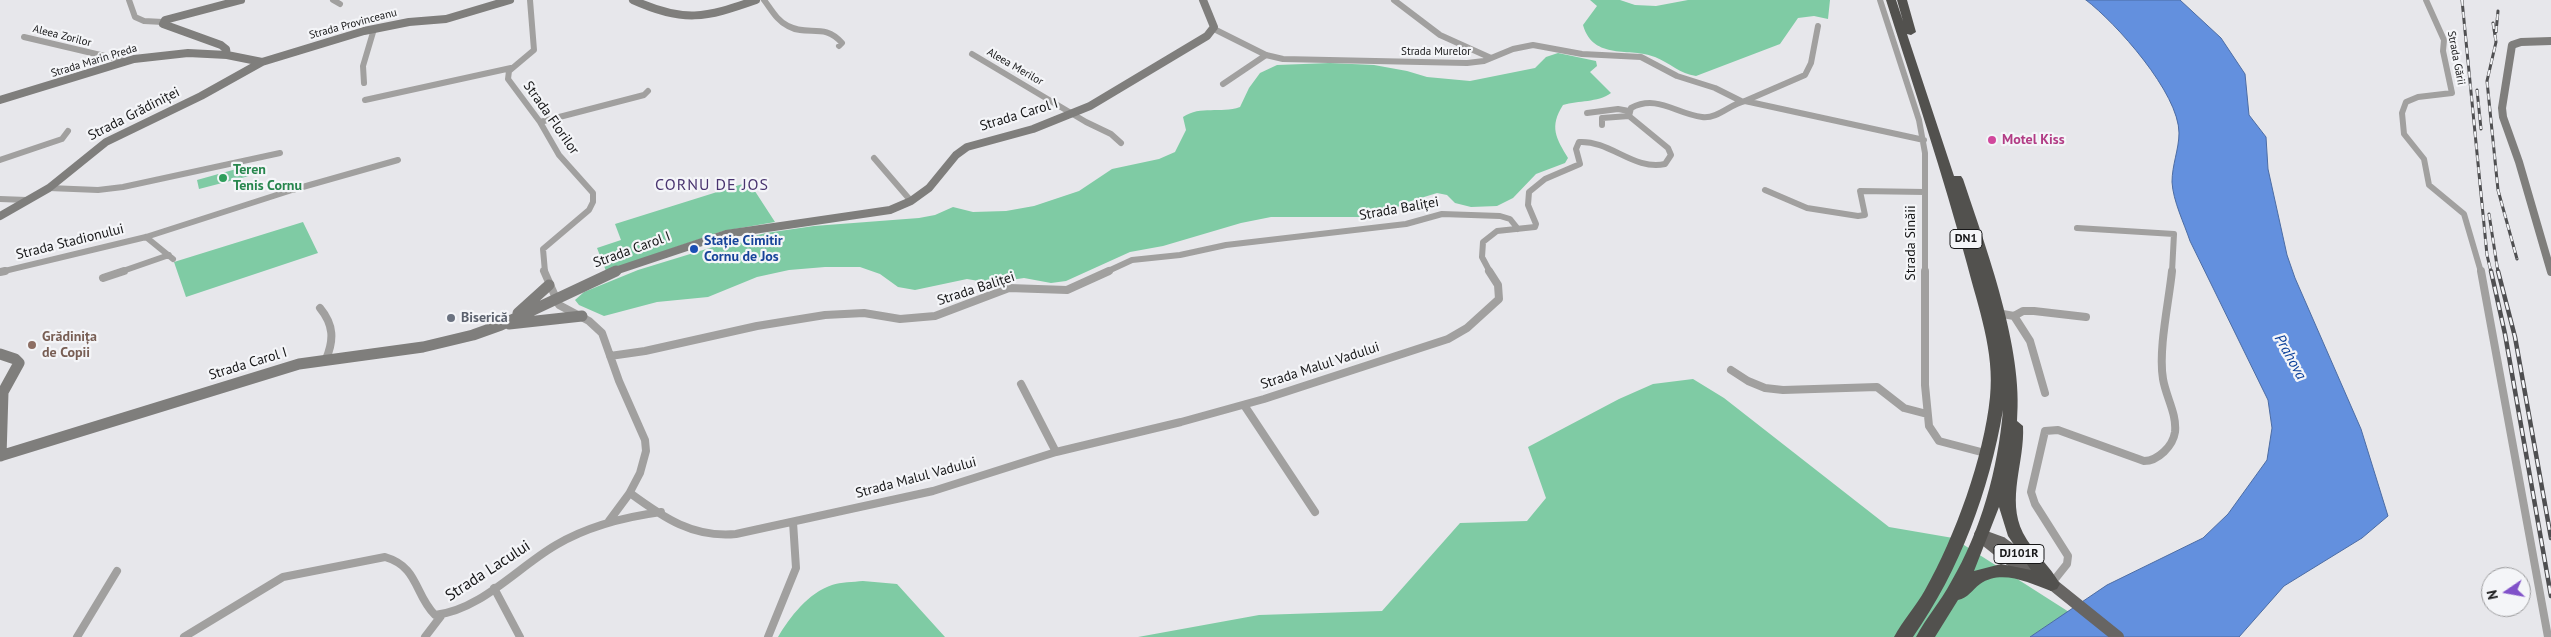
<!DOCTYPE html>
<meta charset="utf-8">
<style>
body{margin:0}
#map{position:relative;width:2551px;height:637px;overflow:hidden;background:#e7e7eb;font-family:"PT Sans",sans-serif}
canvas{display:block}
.north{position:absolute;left:2481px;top:567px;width:50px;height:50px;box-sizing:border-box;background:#f4f5f8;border:1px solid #9c9c9e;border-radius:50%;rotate:258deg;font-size:14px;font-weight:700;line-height:20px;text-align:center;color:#171718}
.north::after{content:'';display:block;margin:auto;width:18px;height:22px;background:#8051c9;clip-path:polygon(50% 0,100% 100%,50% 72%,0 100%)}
</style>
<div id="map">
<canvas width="2551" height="637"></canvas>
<div class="north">N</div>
</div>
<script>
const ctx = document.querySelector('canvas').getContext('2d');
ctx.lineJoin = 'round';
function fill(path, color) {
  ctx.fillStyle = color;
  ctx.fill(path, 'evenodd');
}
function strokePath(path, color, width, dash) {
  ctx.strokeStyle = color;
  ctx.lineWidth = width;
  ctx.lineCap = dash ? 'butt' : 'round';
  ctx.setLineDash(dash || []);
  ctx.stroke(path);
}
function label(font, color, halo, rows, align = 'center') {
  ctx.font = font + ' "PT Sans",sans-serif';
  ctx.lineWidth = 4.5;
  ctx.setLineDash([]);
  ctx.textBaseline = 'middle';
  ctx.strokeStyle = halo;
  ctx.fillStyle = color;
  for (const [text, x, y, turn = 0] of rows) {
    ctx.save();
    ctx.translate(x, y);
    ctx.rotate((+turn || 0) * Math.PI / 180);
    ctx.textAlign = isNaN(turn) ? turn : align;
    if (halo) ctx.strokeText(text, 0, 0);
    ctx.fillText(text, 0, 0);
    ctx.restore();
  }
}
const green = new Path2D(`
 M1590,0H1620L1635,5L1656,6L1688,0H1830L1828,19L1814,16L1798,18L1780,44L1696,76C1680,74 1670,63 1655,57C1631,47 1593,61 1583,25L1597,6Z
 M1558,53L1596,61L1597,66L1590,72L1611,93C1597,103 1579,100 1563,105C1549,127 1556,138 1568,158L1565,163L1536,174L1513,198L1497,206L1471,207L1455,203L1447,195L1437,193L1408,202L1385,213L1365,217H1271L1241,223L1163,246L1130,252L1066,281L1051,283L1024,278L991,283L967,279L915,290L898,287L880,274L860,267H825L789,270L757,277L708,297L657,302L604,316L579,305L575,300L584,292L638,270L726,243L766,233L814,226L919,218L935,215L953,207L973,212L1006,211L1034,206L1079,191L1112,169L1159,159L1175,152L1186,130L1183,117C1201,105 1220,114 1240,107L1249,88L1260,73L1277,65L1330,63L1374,65L1407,71L1427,77L1470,81L1535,68L1546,57Z
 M247,166L249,176L199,189L197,180Z
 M749,182L775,222L723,231L606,271L597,248L621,240L615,224Z
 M303,222L318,253L186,297L174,262Z
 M1693,379L1724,398L1889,527L1953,538L2069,612L2030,637H1138L1259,615L1382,611L1460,523L1527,521L1546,498L1528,447L1619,399L1653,384Z
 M863,581L897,584L945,637H778C790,617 808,593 832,585C841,582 853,582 863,581Z`);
const water = new Path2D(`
 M2086,0H2180L2221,38L2245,74L2249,115L2266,137L2268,169L2287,255L2295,278L2361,429L2388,516L2362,538L2284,586L2239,637H2030L2107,585L2203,538L2228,514L2267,460L2272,428L2268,400L2190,241C2184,223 2173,201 2172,182C2172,165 2179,149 2179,133C2179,93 2116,23 2086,0Z`);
const streetFar1 = new Path2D(`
 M129,0L135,17L144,21L163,22
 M333,0L340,4
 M530,0L534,50L509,71L508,79L540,122L559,155L593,193V202L589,210L543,249L545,272
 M764,0C771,9 777,21 788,26C808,37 824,22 842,43L839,46
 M1394,0L1440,35L1491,58
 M1880,0L1919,120L1925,153V272
 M2426,0L2444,40L2443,51L2452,93L2418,97L2406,102L2402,113L2404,134L2424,159L2429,185L2464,214L2481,272
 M1214,29L1266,55L1283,59L1467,63L1484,61L1513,49L1533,45L1582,54L1641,57L1677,76L1715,88L1741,101
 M24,37L126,61
 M972,54L1086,122L1111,134L1121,143
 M364,83L363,66L374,29
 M1223,84L1266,55
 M365,100L511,68
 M1745,101L1805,75L1811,63L1818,26
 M1587,113L1618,109L1629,111
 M540,122L644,95L648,91
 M1602,125V118L1629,116
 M874,158L911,201
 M0,160L62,139L68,131
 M49,188L98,190L123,187L280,153
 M1765,190L1807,208L1858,216L1865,215L1860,191L1925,192
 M0,199L27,200
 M2077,228L2174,234L2172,272
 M146,237L173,259
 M0,272L146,237L292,190L398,160
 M120,272L169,255
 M1106,272L1132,260L1180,255L1226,245L1406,224L1442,214L1500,216L1510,219L1518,229
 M1490,272L1482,257L1483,242L1497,231L1535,227L1536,224L1528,205L1529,192L1545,179L1580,164L1576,149L1579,142C1610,140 1634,171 1665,164L1671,155L1668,148L1629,116L1631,108C1657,94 1676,114 1702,117C1718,119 1730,104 1745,101L1924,140`);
const street = new Path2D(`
 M544,271L559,305L589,321L602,333L619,381L645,440L646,451L640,473L629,494L609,521
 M1925,271V385L1929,426L1939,441L1985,453
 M2481,271L2548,637
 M0,272L5,271
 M103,278L124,271
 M320,308C334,325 334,340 326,359
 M1997,313L2014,316L2023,311H2034L2086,317
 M2014,316L2030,341L2045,393
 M610,356L645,351L757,326L825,315L864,313L900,319L935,316L1009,288L1067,290L1109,271
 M1731,370L1748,381L1765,388L1783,390L1877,387L1904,408L1927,414
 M1021,384L1056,452
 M1244,405L1315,512
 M630,493C664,518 693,538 736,534L933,491L1056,452L1181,422L1264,399L1448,339L1467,328L1499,299L1498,285L1489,271
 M2051,584L2067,564L2068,556L2035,504L2031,492L2045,431L2058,430L2144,461C2158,461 2173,446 2175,432C2177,414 2166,397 2163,379C2158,350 2169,301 2172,271
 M494,588L520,637
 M77,637L117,571
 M184,637L283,577L385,557C419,567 414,594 435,615C481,610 518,567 556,545C588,526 624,517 661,512
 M425,637L441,616
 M768,637L796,568L793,522`);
const secondaryFar1 = new Path2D(`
 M241,0L165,20L163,24L221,45L226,49L227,55L262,62
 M633,0C684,23 705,18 756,0
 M2551,41L2521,42L2512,45L2502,108L2503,117L2519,162L2551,272
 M0,100L134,59L188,53L227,55
 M0,216L49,188L106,142L201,96L262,62L364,31L409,22L446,19L510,0
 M612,272L726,234L890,210L911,201L929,188L956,155L967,147L1033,129L1090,106L1207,36L1214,27L1203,0`);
const secondary = new Path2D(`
 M518,313L549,285
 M509,324L582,316
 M0,354L15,359L19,363L3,392L1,456
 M0,456L299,364L423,347L473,335L501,325L616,271`);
const primary = new Path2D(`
 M1980,535L2002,543L2032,565
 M1984,539L2014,563L2036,576
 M2047,580L2118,637`);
const highway = new Path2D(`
 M1886,0H1896L1903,21L1897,0H1907L1916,32L1911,35L1907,34L1954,176H1961L1963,179C1986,248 2024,349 2017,421L2023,426C2025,462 2006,499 2023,533C2033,552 2050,566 2060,584L2057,589L2051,591C2029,583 2002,569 1980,584C1972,590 1968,598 1958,600L1935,637H1916C1926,618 1941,601 1951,582C1981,531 1998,469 2003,410C1989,491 1960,570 1913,637H1894C1903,620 1916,606 1925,590C1955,537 1984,457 1990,397C1995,352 1978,307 1967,264C1943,175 1914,88 1886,0ZM1999,507L2008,536L2031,570L2001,564L1974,571Z`);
const railFar1 = new Path2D(`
 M2462,0L2487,255L2491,272
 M2493,23L2496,42L2487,81L2498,190L2517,259
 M2496,32L2498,11
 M2477,90L2481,129
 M2489,214L2498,272`);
const rail = new Path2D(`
 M2491,271L2505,334L2551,596
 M2498,271L2515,337L2551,538`);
const markers = [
 [1992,140,5,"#d1479c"],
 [223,178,5,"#2e9e5b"],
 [694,249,5,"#1a4fb4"],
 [451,318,5,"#6b7280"],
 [32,345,5,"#8d6e63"]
];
const farStreetnames = [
 ["Strada Provinceanu",353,24,-15],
 ["Aleea Zorilor",62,36,14],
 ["Strada Murelor",1436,52],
 ["Strada Gării",2456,58,79],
 ["Strada Marin Preda",94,61,-17],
 ["Aleea Merilor",1015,67,30]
];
const shields = [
 [1966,239,32],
 [2019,554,50]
];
const shieldNames = [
 ["DN1",1966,239],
 ["DJ101R",2019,554]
];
const streetNames = [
 ["Strada Grădiniței",134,114,-27],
 ["Strada Carol I",1019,115,-17],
 ["Strada Florilor",551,118,55],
 ["Strada Baliței",1399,209,-10],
 ["Strada Stadionului",70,242,-14],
 ["Strada Sinăii",1911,243,-90],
 ["Strada Carol I",632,250,-20],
 ["Strada Baliței",976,289,-18],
 ["Strada Carol I",248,364,-17],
 ["Strada Malul Vadului",1320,366,-18],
 ["Strada Malul Vadului",916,478,-15]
];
const hotelNames = [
 ["Motel Kiss",2002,140]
];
const leisureNames = [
 ["Teren",233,170],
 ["Tenis Cornu",233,186]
];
const transitNames = [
 ["Stație Cimitir",704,241],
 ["Cornu de Jos",704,257]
];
const worshipNames = [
 ["Biserică",461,318]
];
const educationNames = [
 ["Grădinița",42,337],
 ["de Copii",42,353]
];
const waterNames = [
 ["Prahova",2290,357,61]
];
const quarterNames = [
 ["CORNU DE JOS",712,185]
];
const nearStreetnames = [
 ["Strada Lacului",488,571,-33]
];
fill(green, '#7fcba4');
fill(water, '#6390de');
strokePath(water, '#4c6ca3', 1);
strokePath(streetFar1, '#a1a09f', 6);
strokePath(street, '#a1a09f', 8);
strokePath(secondaryFar1, '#7f7e7c', 8);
strokePath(secondary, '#7f7e7c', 11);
strokePath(primary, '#676563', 12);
fill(highway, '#52514e');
strokePath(railFar1, '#4f4f51', 3);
strokePath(rail, '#4f4f51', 4.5);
strokePath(railFar1, '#f4f5f8', 2, [6]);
strokePath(rail, '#f4f5f8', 2.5, [8]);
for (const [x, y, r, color] of markers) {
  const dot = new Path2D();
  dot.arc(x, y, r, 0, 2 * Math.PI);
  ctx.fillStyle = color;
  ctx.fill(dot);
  strokePath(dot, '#f4f5f8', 2);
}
label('11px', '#171718', '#f4f5f8', farStreetnames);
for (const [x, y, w] of shields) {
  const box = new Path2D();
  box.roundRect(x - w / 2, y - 9.5, w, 19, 4);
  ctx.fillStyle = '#f4f5f8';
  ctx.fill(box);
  strokePath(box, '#171718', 1);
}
label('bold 12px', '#171718', null, shieldNames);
label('14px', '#171718', '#f4f5f8', streetNames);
label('bold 14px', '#b23c85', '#f4f5f8', hotelNames, 'left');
label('bold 14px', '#27864d', '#f4f5f8', leisureNames, 'left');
label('bold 14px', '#164399', '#f4f5f8', transitNames, 'left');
label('bold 14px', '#5b616d', '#f4f5f8', worshipNames, 'left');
label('bold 14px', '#785e54', '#f4f5f8', educationNames, 'left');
label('italic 15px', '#0a3f9a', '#f4f5f8', waterNames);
ctx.letterSpacing = '1px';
label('16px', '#49346f', '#f4f5f8', quarterNames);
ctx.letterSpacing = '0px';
label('16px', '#171718', '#f4f5f8', nearStreetnames);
</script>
